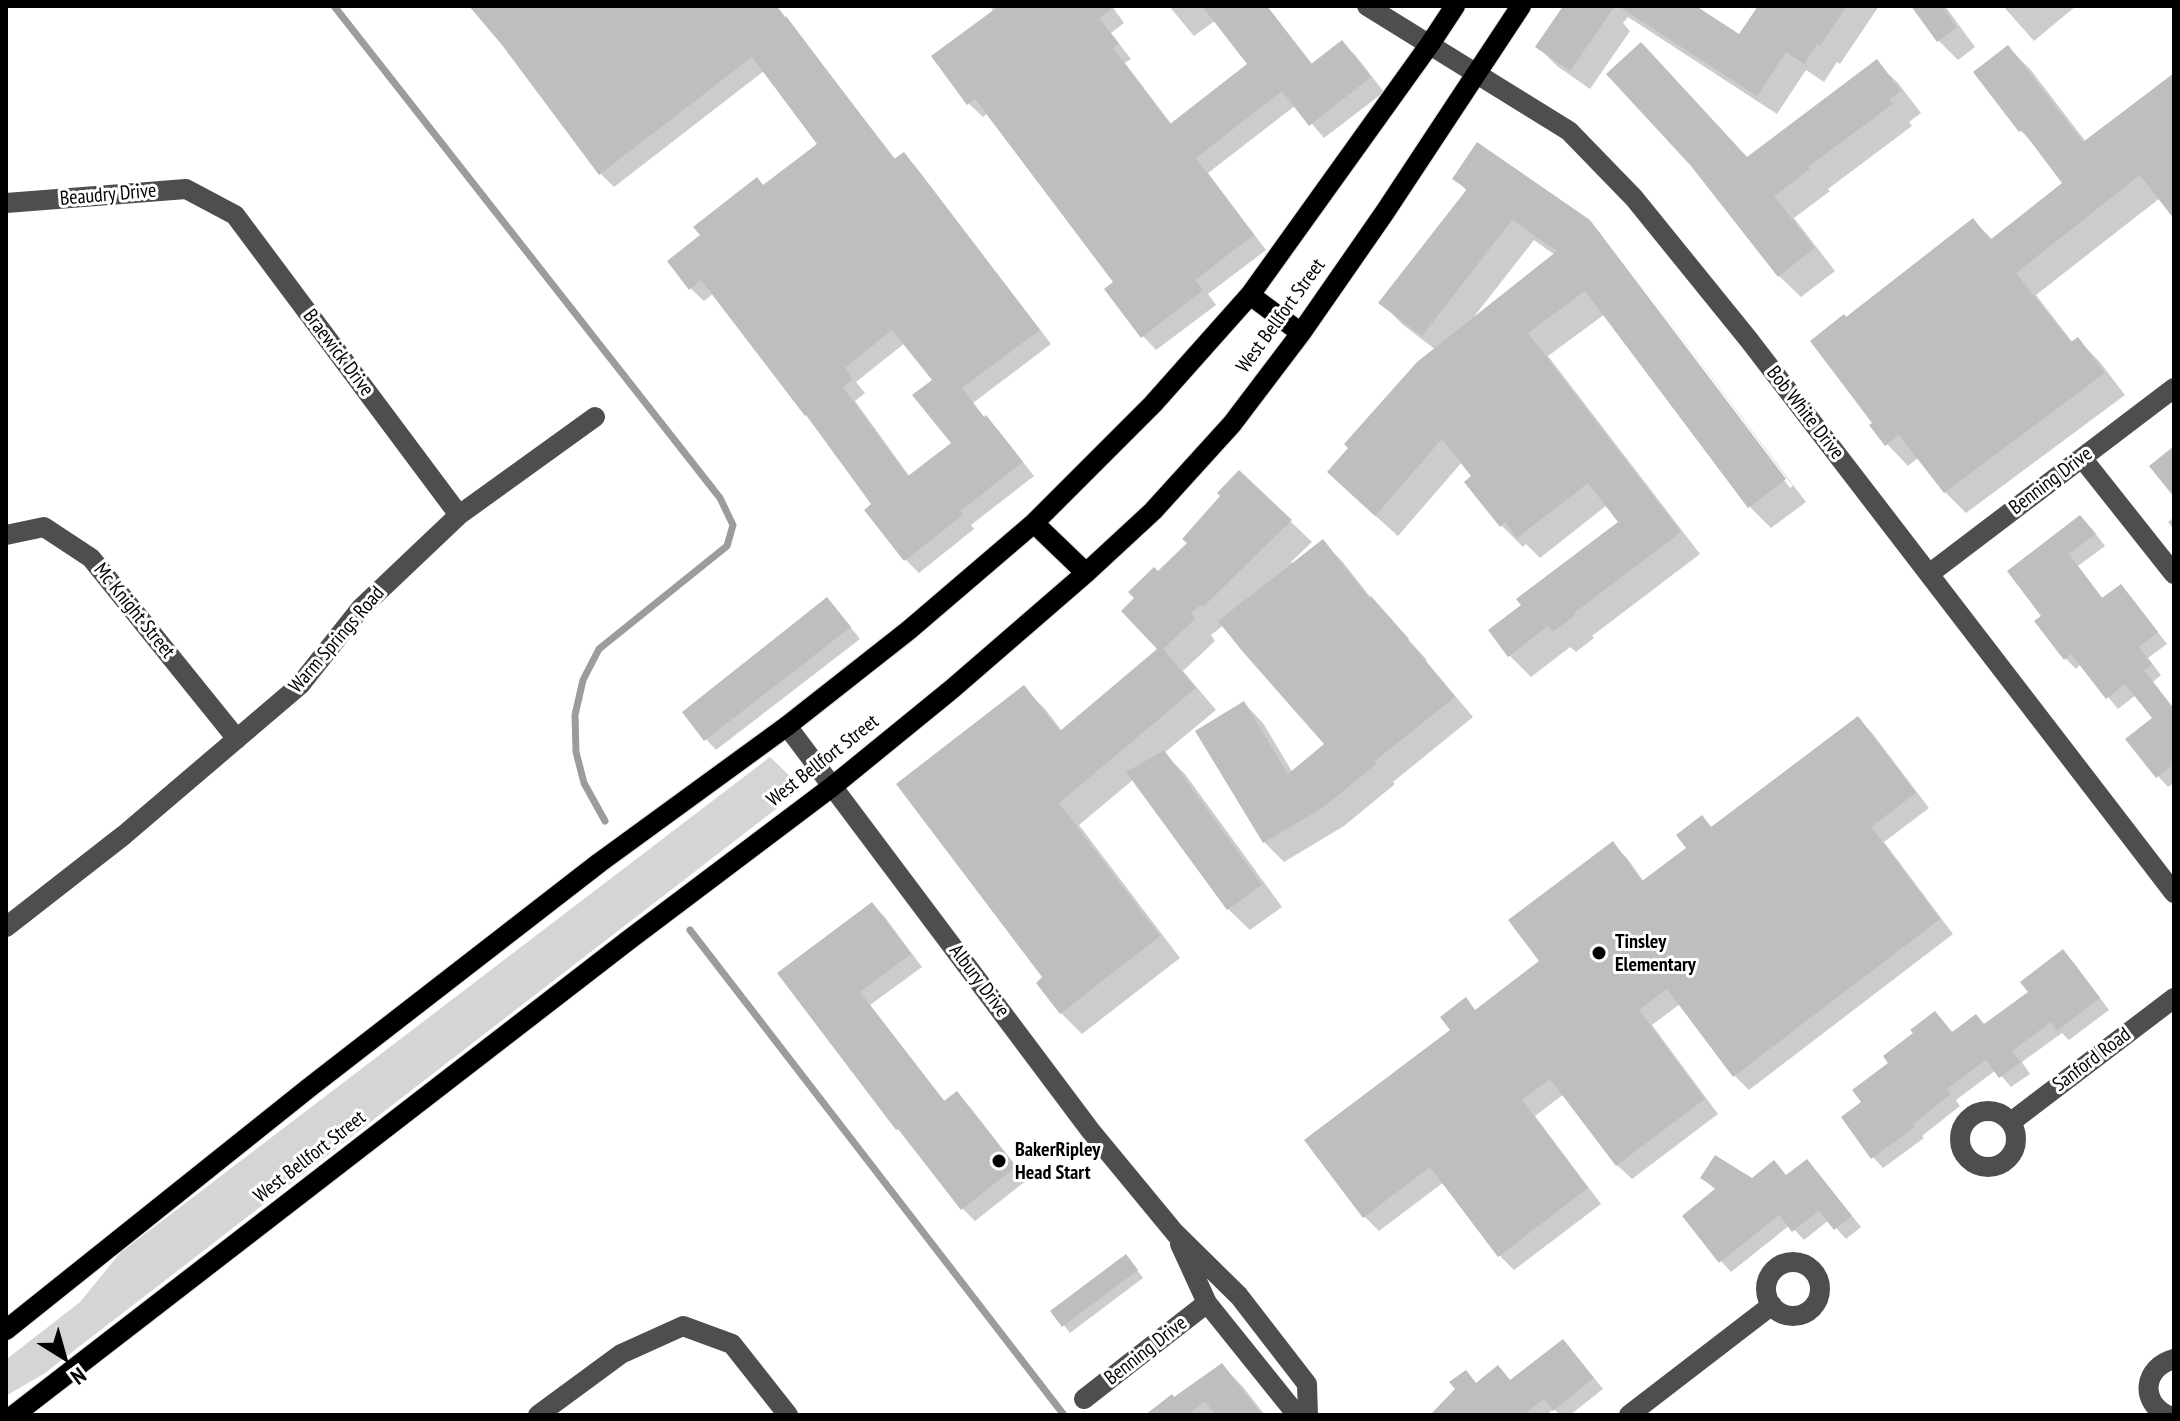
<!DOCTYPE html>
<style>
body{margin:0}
#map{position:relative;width:2180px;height:1421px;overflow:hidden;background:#fff;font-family:"PT Sans Narrow",sans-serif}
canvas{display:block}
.frame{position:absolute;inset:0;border:8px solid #000;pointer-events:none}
.north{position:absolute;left:24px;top:1317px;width:80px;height:80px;-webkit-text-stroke:6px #fff;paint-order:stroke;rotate:143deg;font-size:22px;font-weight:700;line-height:32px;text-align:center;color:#000}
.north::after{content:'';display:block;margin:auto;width:28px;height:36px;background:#000;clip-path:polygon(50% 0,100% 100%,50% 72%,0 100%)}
</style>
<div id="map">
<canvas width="2180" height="1421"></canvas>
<div class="frame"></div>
<div class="north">N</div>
</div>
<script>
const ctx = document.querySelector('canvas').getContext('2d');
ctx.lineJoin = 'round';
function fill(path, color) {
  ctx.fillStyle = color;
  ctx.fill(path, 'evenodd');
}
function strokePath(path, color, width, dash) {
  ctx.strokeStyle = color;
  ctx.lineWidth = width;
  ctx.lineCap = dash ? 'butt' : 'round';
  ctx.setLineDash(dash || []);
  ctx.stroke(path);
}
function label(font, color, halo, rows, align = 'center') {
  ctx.font = font + ' "PT Sans Narrow",sans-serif';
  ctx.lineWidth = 6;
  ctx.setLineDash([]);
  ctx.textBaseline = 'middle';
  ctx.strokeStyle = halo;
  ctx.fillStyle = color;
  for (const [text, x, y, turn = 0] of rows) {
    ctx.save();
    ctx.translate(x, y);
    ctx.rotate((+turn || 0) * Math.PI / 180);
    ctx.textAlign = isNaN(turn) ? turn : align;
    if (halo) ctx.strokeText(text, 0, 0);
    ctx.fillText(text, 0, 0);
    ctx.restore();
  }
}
const green = new Path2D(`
 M770,757L795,781L776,809L45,1373L6,1396V1361L8,1358L80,1302L120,1253Z`);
const shadow = new Path2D(`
 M472,6H777L896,160L903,154L916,167L1051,344L973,403L985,418L999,431L1034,476L971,525L974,529L919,573L906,560L874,505L815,423L714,293L704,301L690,288L764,187L820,144L764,71L614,187L601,174L503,44ZM905,343L934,380L953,443L910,477L855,401L865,393L856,382Z
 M990,6H1112L1124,23L1111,33L1131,59L1125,63L1172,125L1250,64L1216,20L1194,36L1169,6H1267L1313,65L1342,42L1356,56L1384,92L1324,138L1296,105L1208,173L1266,250L1208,294L1216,305L1156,350L1143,336L1116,282L988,113L983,117L969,104L994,12Z
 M1565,6H1692L1740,37L1760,6H1879L1840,64L1837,62L1824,82L1806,70L1777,114L1628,17L1623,23L1630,31L1590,89L1557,66L1538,47Z
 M1913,6H1945L1975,47L1958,60L1938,40Z
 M2003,6H2076L2034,41Z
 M2008,47L2030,69L2086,142L2174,76V216L2160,198L2036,295L2073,343L2078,340L2099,361L2125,395L1966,513L1945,492L1919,457L1908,466L1887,444L1875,423L1846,319L1973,220L1993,240L2065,183L2038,148L2021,131L1976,72Z
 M1876,62L1898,83L1921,113L1909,122L1912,126L1828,189L1830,191L1794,218L1835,271L1801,297L1779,276L1692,165L1748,159Z
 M1454,178L1589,222L1600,233H1597L1790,488L1793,486L1609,242L1806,502L1771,528L1750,507L1605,314L1548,356L1700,554L1592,636L1594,638L1576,652L1570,647L1531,677L1510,656L1490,630L1523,605L1621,522L1607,505L1540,558L1526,544L1523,547L1501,525L1473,477L1462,462L1398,536L1351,494L1436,350L1402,324L1381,302L1467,191ZM1534,240L1555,255L1473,318Z
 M1240,473L1312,542L1291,562L1293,564L1322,542L1342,561L1375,603L1427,660L1426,661L1473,717L1393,782L1395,784L1344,826L1284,862L1264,842L1244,703L1263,723L1293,773L1327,745L1224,625L1211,635L1215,641L1183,671L1216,710L1164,753L1185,774L1282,907L1250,930L1228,909L1134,779L1079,825L1180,958L1082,1034L1061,1013L1045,978L1024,688L1045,709L1062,731L1160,649L1158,574L1190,543Z
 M2174,517V530L2168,522Z
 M2091,528L2105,546L2078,566L2103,599L2121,586L2131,597L2167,644L2148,658L2161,675L2153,682L2174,709V783L2168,787L2158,776L2155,719L2136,695L2118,709L2081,664L2076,669L2065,658L2044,616L2010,572Z
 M837,610L860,639L716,750L706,739Z
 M1858,718L1872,733L1929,808L1884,842L1953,934L1749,1090L1734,1075L1680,1004L1652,1025L1718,1114L1632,1179L1617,1165L1564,1094L1535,1116L1601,1204L1514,1270L1499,1255L1444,1182L1379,1231L1365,1217L1307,1141L1453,1031L1466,1000L1476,1011L1542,961L1612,844L1627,858L1644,882L1689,848L1702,818L1712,828Z
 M872,904L884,916L922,967L870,1005L946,1103L969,1106L1027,1180L975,1221L963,1209L911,1142L898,1129L780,974Z
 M2063,952L2074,963L2109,1010L2069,1040L2062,1033L2022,1062L2030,1074L2011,1087L1996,1070L1956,1100L1960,1106L1922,1136L1924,1138L1883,1168L1873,1157L1864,1102L1916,1033L1935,1013L1953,1033L1985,1025L2030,992Z
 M1774,1163L1787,1177L1817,1172L1861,1227L1846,1239L1829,1220L1804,1240L1790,1225L1731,1272L1721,1261L1717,1191L1702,1178L1752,1180Z
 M1132,1263L1143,1278L1070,1333L1053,1312Z
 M1573,1352L1603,1389L1570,1415H1560L1554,1409L1546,1415H1432L1477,1384L1511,1382Z
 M1222,1365L1243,1387L1265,1415H1148Z`);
const stream = new Path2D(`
 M334,6L720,498L733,525L727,546L599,649L583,680L575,715L576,752L584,783L605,821
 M690,930L1064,1415`);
const building = new Path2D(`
 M469,6H776L785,18L786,16L894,159L904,152L1040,330L962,388L984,417L986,415L1023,462L960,511L963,515L904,561L864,510L871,504L806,415L805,416L701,280L689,290L667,261L700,235L693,227L757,177L763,185L817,144L752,57L599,175L502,45ZM892,330L932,380L912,395L951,443L908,476L843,387L853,379L845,368Z
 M999,6H1115L1099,18L1119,44L1113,48L1170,124L1247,64L1202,6H1267L1311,64L1342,40L1371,77L1309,126L1282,91L1196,158L1254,235L1195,280L1203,290L1141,338L1104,289L1113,282L975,99L967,105L931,56Z
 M1563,6H1615L1570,71L1535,47Z
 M1618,6H1696L1739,34L1758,6H1847L1820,46L1817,44L1804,64L1786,52L1757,96Z
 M1911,6H1941L1957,27L1937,42Z
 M1641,42L1747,157L1877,59L1901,91L1889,100L1893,104L1808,167L1810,169L1774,196L1815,248L1778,277L1691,166L1606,74Z
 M2008,45L2083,142L2174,73V219L2140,175L2016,273L2071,342L2078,337L2105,373L1944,493L1899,435L1885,446L1869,425L1872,423L1810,341L1844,314L1846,317L1973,218L1990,240L2062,183L2022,130L2019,132L1973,72Z
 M1477,142L1590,220L1786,479L1748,508L1585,291L1528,333L1681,532L1573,614L1574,616L1553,632L1548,626L1508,657L1488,630L1521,605L1516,599L1618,522L1588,483L1517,538L1505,522L1500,527L1464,482L1471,476L1442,439L1375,516L1327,472L1348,448L1344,444L1417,362L1557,251L1512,220L1422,336L1378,303L1467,189L1452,179Z
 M2174,446V497L2149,466Z
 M1239,470L1292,520L1203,607L1201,605L1191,613L1195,619L1163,649L1196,688L1059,803L1160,936L1060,1014L1036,983L1042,977L896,784L1024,685L1060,731L1157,649L1121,611L1134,598L1128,592L1154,567L1158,571L1187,543L1182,539L1220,496L1217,493Z
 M2080,515L2096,534L2069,554L2102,598L2121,584L2158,632L2139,647L2152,664L2144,670L2174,709V764L2156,778L2125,739L2152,718L2125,684L2106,699L2071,654L2064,660L2034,621L2041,616L2007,571Z
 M1323,539L1369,598L1371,596L1409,639L1408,640L1455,697L1375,761L1377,763L1324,807L1263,843L1195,731L1244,701L1288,774L1324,744L1243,652L1218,621Z
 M827,597L851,627L704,741L682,712Z
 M1858,716L1916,793L1871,827L1940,919L1733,1077L1667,989L1639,1010L1705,1099L1616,1166L1550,1079L1522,1100L1588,1188L1498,1257L1430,1167L1363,1218L1304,1140L1450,1030L1440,1017L1466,997L1475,1010L1539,961L1508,920L1613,841L1642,881L1686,848L1676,835L1702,815L1711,827Z
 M1164,750L1262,885L1227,910L1126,772Z
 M872,902L911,954L860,992L944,1101L957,1091L1016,1167L961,1210L898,1129L896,1130L777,973Z
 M2063,949L2100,998L2057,1031L2051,1022L2012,1051L2021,1062L1999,1078L1986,1060L1947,1089L1951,1094L1913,1124L1915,1127L1871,1159L1841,1117L1861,1102L1852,1090L1888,1063L1883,1056L1913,1033L1910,1030L1935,1011L1952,1032L1976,1014L1984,1024L2028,992L2020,982Z
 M1715,1155L1752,1178L1774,1160L1786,1175L1807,1159L1852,1216L1834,1230L1819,1211L1792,1232L1779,1215L1719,1263L1682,1216L1716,1188L1700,1178Z
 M1126,1254L1138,1270L1062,1327L1050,1311Z
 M1563,1339L1594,1378L1553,1411L1544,1399L1523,1415H1430L1455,1389L1449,1382L1466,1370L1476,1383L1498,1365L1510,1380Z
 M1222,1363L1262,1415H1215L1205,1401L1188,1415H1145L1172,1394L1174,1397Z`);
const minor = new Path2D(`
 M1367,6L1569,131L1634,198L1749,340L2174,893
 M6,203L186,189L235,215L459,515
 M2082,458L2174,574
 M6,535L44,527L91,558L237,739
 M1929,574L2174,388
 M787,726L1090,1130L1175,1233L1239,1296L1307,1384L1308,1415
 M6,927L124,835L300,685L361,608L459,515L595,417
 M1960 1139a28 28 0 1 1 56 0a28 28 0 1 1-56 0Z
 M2011,1122L2174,998
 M1180,1244L1207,1303L1297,1415
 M1766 1289a27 27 0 1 1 54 0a27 27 0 1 1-54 0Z
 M1084,1399L1207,1303
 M538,1415L621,1354L683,1326L732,1344L788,1415
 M1629,1415L1772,1305
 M2167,1415C2139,1401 2144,1367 2174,1359`);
const major = new Path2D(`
 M1250,295L1301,333
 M1034,523L1086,573
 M6,1330L310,1087L599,863L787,726L909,630L1034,523L1153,404L1250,295L1430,44L1455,6
 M14,1415L630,939L833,786L952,689L1086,573L1153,511L1232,424L1301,333L1385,212L1521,6`);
const markers = [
 [1599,953,8,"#000"],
 [999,1161,8,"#000"]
];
const streetNames = [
 ["Beaudry Drive",108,195,-5],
 ["West Bellfort Street",1281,316,-54],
 ["Braewick Drive",338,353,53],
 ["Bob White Drive",1805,413,52],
 ["Benning Drive",2051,481,-37],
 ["Mc Knight Street",134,611,51],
 ["Warm Springs Road",337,640,-49],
 ["West Bellfort Street",823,761,-38],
 ["Albury Drive",979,981,53],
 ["Sanford Road",2092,1060,-37],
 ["West Bellfort Street",310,1157,-38],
 ["Benning Drive",1146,1351,-38]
];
const poiNames = [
 ["Tinsley",1615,942],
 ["Elementary",1615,965],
 ["BakerRipley",1015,1150],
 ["Head Start",1015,1173]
];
fill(green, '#d5d5d5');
fill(shadow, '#0003');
strokePath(stream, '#9c9c9c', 7);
fill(building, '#bebebe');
strokePath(major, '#dbdbdb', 22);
strokePath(minor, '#4e4e4e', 20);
strokePath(major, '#000', 20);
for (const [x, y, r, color] of markers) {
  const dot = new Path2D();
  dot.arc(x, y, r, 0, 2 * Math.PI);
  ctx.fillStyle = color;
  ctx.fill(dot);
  strokePath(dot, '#fff', 3);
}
label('20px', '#000', '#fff', streetNames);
label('bold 20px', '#000', '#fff', poiNames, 'left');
</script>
